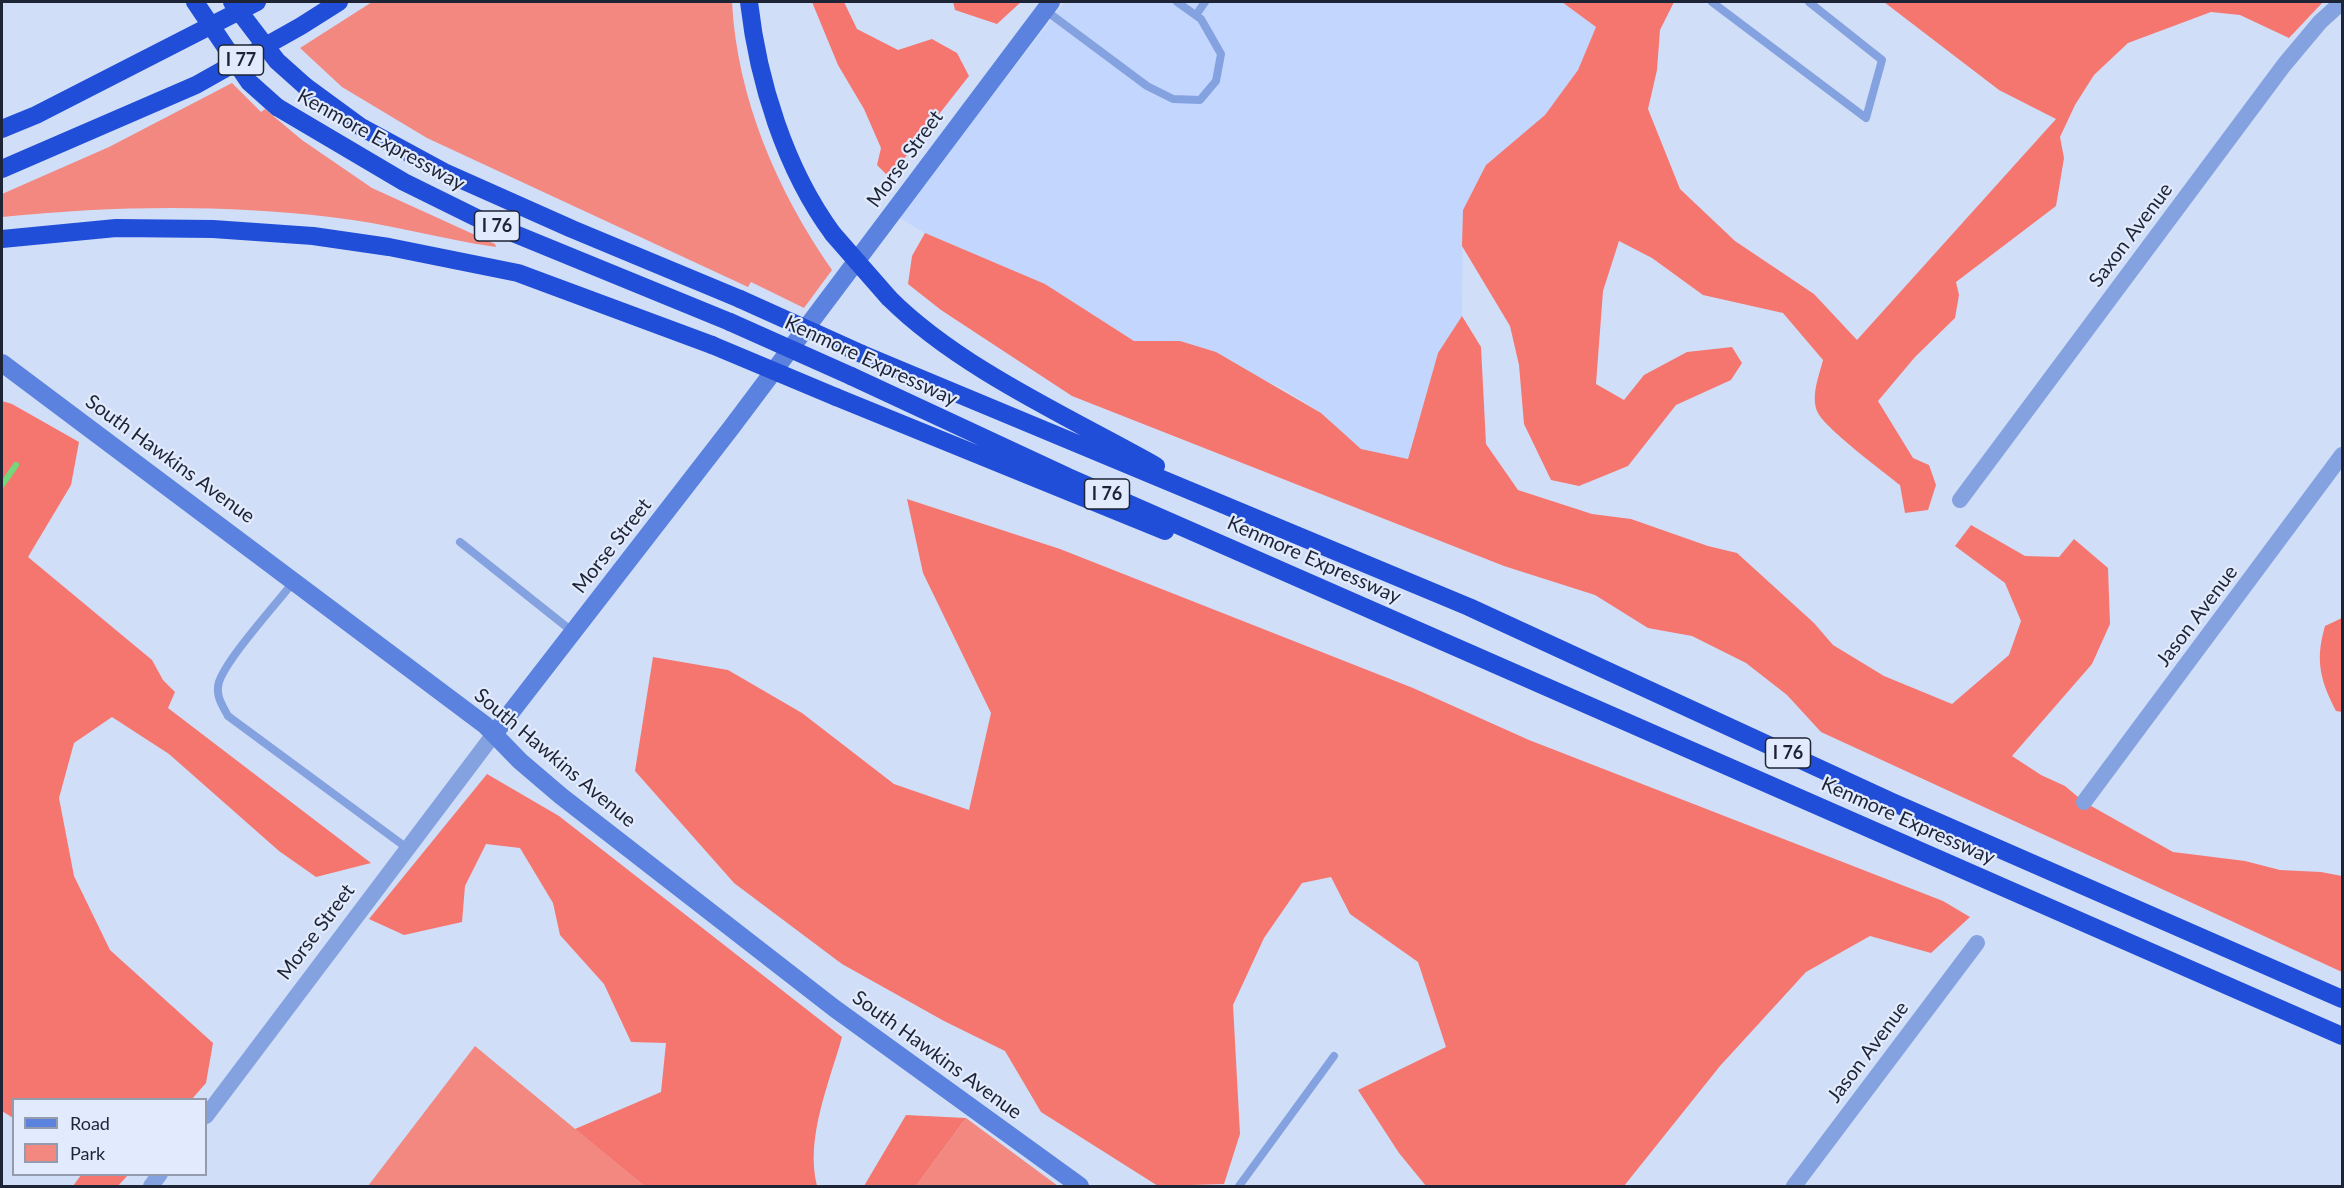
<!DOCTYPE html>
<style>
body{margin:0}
#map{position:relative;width:2344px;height:1188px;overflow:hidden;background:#d1def8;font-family:Lato,sans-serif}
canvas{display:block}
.frame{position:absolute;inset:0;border:3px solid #1d2435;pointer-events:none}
.legend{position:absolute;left:12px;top:1098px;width:195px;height:78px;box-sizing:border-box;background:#e2ebfd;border:2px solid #939bad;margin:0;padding:8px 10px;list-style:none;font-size:18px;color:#1d2435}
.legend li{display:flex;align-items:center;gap:12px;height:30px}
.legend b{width:30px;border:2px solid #939bad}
</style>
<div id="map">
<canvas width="2344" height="1188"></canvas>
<div class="frame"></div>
<ul class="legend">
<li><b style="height:8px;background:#5a82de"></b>Road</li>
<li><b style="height:16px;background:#f28880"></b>Park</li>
</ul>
</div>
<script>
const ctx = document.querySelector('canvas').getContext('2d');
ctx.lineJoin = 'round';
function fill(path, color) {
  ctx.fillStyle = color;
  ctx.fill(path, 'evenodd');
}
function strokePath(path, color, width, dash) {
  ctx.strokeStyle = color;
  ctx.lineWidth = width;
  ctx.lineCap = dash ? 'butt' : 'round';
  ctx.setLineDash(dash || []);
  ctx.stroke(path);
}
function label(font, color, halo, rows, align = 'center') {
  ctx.font = font + ' Lato,sans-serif';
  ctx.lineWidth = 4.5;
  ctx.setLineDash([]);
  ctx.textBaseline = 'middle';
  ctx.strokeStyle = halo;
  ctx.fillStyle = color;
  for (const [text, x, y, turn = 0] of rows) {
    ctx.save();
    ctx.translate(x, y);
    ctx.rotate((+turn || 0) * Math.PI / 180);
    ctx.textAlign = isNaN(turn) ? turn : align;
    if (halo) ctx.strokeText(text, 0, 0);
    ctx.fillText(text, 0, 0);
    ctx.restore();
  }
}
const built = new Path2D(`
 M1065,2H1562L1596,27L1578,70L1545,115L1486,165L1463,210L1462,316L1438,353L1408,459L1361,449L1321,413L1284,389L1180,341H1134L1045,284L925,233L898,217Z`);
const green = new Path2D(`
 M372,2H732C737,98 777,191 832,270L804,308L751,282L748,287L427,138L342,87L300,48Z
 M232,83L261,112L265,109L302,140L372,188L495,244L496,247C440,239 386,223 330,217C221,204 110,206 2,217V194L109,147Z
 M475,1046L644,1186H368Z
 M966,1118L1058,1186H916Z`);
const forest = new Path2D(`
 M812,2H844L857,29L898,50L932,39L957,53L969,76L903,160L886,174L877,165L881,148L864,109L838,65Z
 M953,2H1021L997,24L955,10Z
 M1562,2H1674L1660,30L1657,70L1648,109L1680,189L1735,241L1814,294L1857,340L2056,119L1999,90L1884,2H2323L2289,38L2240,15L2211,12L2128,43L2094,75L2075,105L2060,137L2064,158L2056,206L1956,282L1959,295L1955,318L1915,357L1878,401L1913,458L1929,465L1936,485L1928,510L1905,513L1900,485C1884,472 1823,427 1817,411C1811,395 1819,376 1823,360L1783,313L1703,295L1652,258L1619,241L1603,291L1596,384L1624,400L1644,375L1687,352L1732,347L1742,363L1731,380L1676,405L1628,466L1579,486L1551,480L1524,424L1519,365L1510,326L1462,246L1463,210L1486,165L1545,115L1578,70L1596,27Z
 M925,233L1045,284L1134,341H1180L1216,352L1321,413L1361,449L1408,459L1438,353L1462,316L1481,347L1486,444L1518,490L1592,514L1631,519L1708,546L1737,553L1814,623L1833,645L1884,676L1952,704L2009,655L2021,621L2005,583L1955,546L1971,525L2025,556L2059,557L2074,539L2108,568L2110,624L2092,664L2012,756L2041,775L2065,786L2084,802L2173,852L2245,861L2280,870L2321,872L2342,876V972L1821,732L1787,695L1746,663L1692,636L1648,628L1595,595L1504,566L1072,396L941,310L908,284L912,256Z
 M2,401L12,404L79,442L71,485L28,557L152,660L163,680L175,692L168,708L371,863L316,877L279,851L169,754L112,717L74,743L59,798L74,876L110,950L213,1043L206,1083L192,1099L14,1100L13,1118L2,1111Z
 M907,499L1060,549L1413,688L1529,740L1943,901L1970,917L1931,953L1870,936L1806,972L1720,1066L1624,1186H1426L1399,1153L1358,1090L1446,1047L1418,962L1350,914L1331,877L1302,883L1264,938L1233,1005L1240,1134L1224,1184L1158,1186L1041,1112L1005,1051L944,1021L842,964L734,883L635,771L653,657L728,670L802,713L894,784L969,810L991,713L923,573Z
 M2342,618V712L2336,711C2320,680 2315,660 2325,626Z
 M487,774L559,816L842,1037C829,1084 805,1138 817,1186H644L575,1129L661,1092L666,1043L631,1042L604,984L560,935L553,903L520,848L486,844L465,886L462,922L404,935L369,919Z
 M906,1115L966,1118L916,1186H864Z
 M81,1175V1174L128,1175L118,1186H73Z`);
const stream = new Path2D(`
 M2,485L16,465`);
const lane = new Path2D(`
 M1712,2L1866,118L1882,60L1809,2
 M1045,10L1147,86L1173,99L1200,100L1216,81L1221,54L1201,19L1177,2
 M1196,15L1205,2
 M460,542L573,632
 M295,580C277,603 227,658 219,682C215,695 222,705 228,716L407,848
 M1239,1186L1334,1056`);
const street = new Path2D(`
 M1960,500L2284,65L2320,22L2342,2
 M2084,802L2342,455
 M206,1116L494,734
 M151,1186L160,1174
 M1794,1186L1977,943`);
const secondary = new Path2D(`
 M2,363L485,725L520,761L561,796L834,1008L1080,1186
 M494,734L731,428L1051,2`);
const highway = new Path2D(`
 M749,2C758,81 785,169 833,234
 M305,86L361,127L444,172L572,229L740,299
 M277,107L404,182L481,220L730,322
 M2,129L36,115L257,2
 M2,169L196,85L301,26L339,2
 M2,239L116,228L213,229L313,236L389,247L518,273L712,345
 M889,298C959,368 1069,417 1156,466
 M862,354L1469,607L1892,802L2342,999
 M851,376L1068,477L2342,1036
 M836,397L1165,531`);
const highwayBridge = new Path2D(`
 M195,2L249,82L277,107
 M232,2L277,61L305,86
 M833,234L889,298
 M740,299L862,354
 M730,322L851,376
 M712,345L836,397`);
const shields = [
 [241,60,45],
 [497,226,45],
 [1107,494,45],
 [1788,753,45]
];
const shieldNames = [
 ["I 77",241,60],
 ["I 76",497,226],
 ["I 76",1107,494],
 ["I 76",1788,753]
];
const streetNames = [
 ["Kenmore Expressway",381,140,29],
 ["Morse Street",905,159,-54],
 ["Saxon Avenue",2131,235,-53],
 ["Kenmore Expressway",871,361,25],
 ["South Hawkins Avenue",170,459,36],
 ["Morse Street",612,546,-52],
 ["Kenmore Expressway",1314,560,24],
 ["Jason Avenue",2197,616,-53],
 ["South Hawkins Avenue",555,758,40],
 ["Kenmore Expressway",1908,821,24],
 ["Morse Street",316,932,-53],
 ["Jason Avenue",1868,1052,-53],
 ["South Hawkins Avenue",937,1055,36]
];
fill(built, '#c2d6fe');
fill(green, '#f28880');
fill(forest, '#f5766f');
strokePath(stream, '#75d67a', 6);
strokePath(lane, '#85a2e0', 8);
strokePath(street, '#85a2e0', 16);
strokePath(secondary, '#5a82de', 18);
strokePath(highway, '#214ed8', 18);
strokePath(highwayBridge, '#214ed8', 18);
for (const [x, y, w] of shields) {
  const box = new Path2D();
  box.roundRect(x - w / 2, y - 15, w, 30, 4.5);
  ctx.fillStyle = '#e2ebfd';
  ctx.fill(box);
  strokePath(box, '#1d2435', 1.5);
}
label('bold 18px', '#1d2435', null, shieldNames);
label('20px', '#1d2435', '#e2ebfd', streetNames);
</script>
